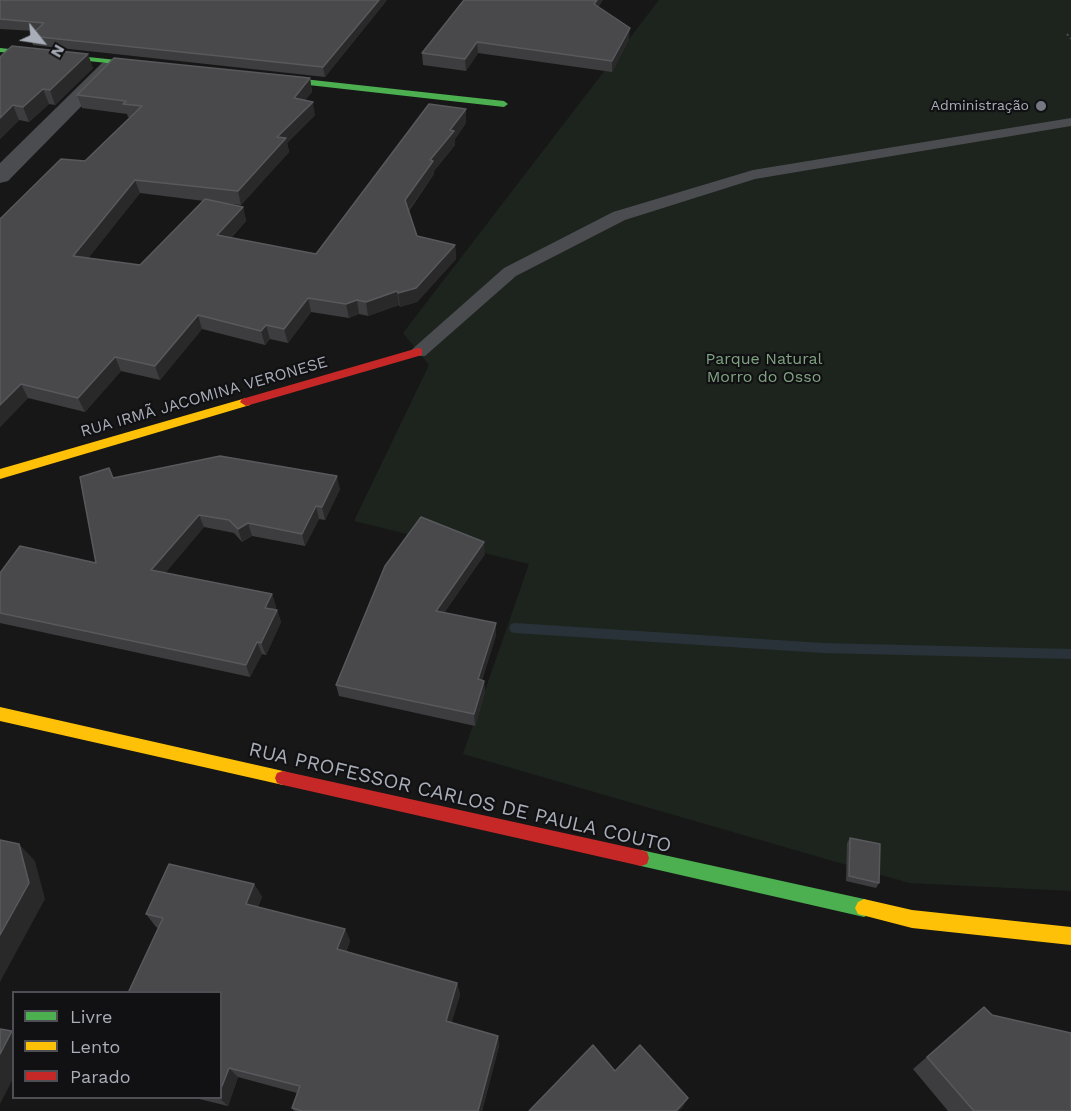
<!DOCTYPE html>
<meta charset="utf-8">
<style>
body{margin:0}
#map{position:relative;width:1071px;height:1111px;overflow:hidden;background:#171717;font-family:"Work Sans",sans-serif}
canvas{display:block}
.legend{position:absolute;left:12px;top:991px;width:210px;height:108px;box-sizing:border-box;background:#111113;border:2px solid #4d4f55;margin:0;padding:8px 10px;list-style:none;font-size:18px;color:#a8adb8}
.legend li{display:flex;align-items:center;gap:12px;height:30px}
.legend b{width:30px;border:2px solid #4d4f55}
.north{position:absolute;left:12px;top:12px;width:60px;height:60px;-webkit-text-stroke:4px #111113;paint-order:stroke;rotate:120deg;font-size:16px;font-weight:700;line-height:24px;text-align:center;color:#a8adb8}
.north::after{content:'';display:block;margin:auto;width:21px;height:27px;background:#a8adb8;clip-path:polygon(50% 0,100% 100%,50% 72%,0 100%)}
</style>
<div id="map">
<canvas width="1071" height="1111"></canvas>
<ul class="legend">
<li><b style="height:8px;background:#4caf50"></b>Livre</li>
<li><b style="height:8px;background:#ffc107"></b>Lento</li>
<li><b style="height:8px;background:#c62828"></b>Parado</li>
</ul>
<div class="north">N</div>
</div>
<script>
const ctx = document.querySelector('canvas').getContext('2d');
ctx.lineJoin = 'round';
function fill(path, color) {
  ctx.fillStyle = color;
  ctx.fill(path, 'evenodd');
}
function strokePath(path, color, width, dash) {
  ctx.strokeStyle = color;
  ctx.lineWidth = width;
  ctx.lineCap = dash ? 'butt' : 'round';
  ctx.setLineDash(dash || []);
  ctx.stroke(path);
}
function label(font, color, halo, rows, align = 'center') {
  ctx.font = font + ' "Work Sans",sans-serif';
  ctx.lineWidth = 4.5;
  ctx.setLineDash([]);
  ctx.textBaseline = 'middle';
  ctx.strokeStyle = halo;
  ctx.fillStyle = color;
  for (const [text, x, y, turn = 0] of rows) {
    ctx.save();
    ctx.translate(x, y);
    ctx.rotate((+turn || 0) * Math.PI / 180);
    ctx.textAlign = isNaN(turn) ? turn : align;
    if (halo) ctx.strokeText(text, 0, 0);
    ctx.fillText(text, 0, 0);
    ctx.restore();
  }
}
const green = new Path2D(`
 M659,0H1071V891L909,883L463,754L529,564L354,521L429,365L403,333Z`);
const stream = new Path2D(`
 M515,623L823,643L1071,649V659L823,653L515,633L511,632L509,628L511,624Z`);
const path = new Path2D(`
 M1067,34L1071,39`);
const lane = new Path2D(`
 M1071,118V126L755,179L625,220L516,276L425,356H411L409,352L504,268L613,212L753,170Z`);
const street = new Path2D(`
 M109,61L116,63L119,67L116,71L8,181L0,183V163L102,63Z`);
const fast = new Path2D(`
 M0,48L156,64L160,66L156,68L0,52Z
 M267,75L504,101L508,104L504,107L264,80V76Z
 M641,850L864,899L870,902L873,908L870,914L864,917L641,866L635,864L633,858L635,852Z`);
const slow = new Path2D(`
 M246,398L250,399L252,402L250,405L0,479V469Z
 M0,707L283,771L289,773L291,778L289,783L283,785L0,721Z
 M864,899L912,910L1071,927V945L912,928L858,914L855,908L858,902Z`);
const jam = new Path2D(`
 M418,348L422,349V355L246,406L240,402L242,399Z
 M283,771L641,850L647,852L649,858L647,864L641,866L283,785L277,783L275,778L277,773Z`);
const wall = new Path2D(`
 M0,0H387L325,77L33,45L30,36L35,31L0,29Z
 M598,7L629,39L612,72L478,53L466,71L423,65L422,53Z
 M0,57L93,68L55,105L49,104L29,122L19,120L0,139Z
 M310,78L312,92L305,100L315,115L287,143L289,152L241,205L224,203L243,207L246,221L231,238L316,254L466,123L455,139V145L434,171V174L409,211L417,236L455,245L456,259L417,302L400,307L399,305L368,316L359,314L349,318L311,312L288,343L270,339L265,345L202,329L160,380L121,371L85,412L28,398L0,427V219L85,161L130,117H128L127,114L82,108L77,95ZM140,193L204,201L140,265L88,258Z
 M114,478L340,489L325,520L319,519L305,546L252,536L242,542L234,533L204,527L165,573L272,594L276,607L275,610H277L281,622L266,655L262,654L250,677L0,623V573L96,563Z
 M485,554L444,613L496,635L482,680L484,681L485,692L475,726L339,696L336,685Z
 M850,838L879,883L876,888L846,881L847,843Z
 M254,884L262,897L258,907L345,929L350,941L346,952L457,983L460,995L451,1023L498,1036L499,1046L482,1111H294L292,1108L297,1093L238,1077L228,1106L195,1098H220L158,928L156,927L146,914Z
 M984,1007L992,1015L1071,1111H948L913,1069Z`);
const shadedWall = new Path2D(`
 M379,0H387L325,77L323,67Z
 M597,0H603L593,16L594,4Z
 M630,28L629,39L612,72V61Z
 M477,42L478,53L466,71L465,59Z
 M88,54L93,68L55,105L50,90Z
 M310,78L312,92L296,112L294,98Z
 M43,89L49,104L29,122L23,107Z
 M313,102L315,115L287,143L289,152L241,205L238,191L277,137Z
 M13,105L19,120L0,139V118Z
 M466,109V123L455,139V145L434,171V174L406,214L405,200L430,160Z
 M135,180L140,193L79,270L73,256Z
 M243,207L246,221L220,249L217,235Z
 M455,245L456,259L417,302L400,307L398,293Z
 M397,291L399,305L368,316L366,302Z
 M308,298L311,312L288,343L284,329Z
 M357,300L359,314L349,318L346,304Z
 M198,315L202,329L160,380L155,366Z
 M266,325L270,339L265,345L261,331Z
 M115,357L121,371L85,412L78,398Z
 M21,384L28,398L0,427V405Z
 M337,476L340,489L325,520L322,507Z
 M316,506L319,519L305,546L302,534Z
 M199,515L204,527L157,583L151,570Z
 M248,523L252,536L242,542L238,529Z
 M484,542L485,554L437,623L436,611Z
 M272,594L276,607L269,620L265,608Z
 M277,610L281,622L266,655L261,643Z
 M496,623V635L479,691L478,679Z
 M257,642L262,654L250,677L246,665Z
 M484,681L485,692L475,726L474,714Z
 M19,844L35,861L45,899L0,982V935Z
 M254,884L262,897L254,917L246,904Z
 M345,929L350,941L342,961L337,949Z
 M457,983L460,995L449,1032L446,1021Z
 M12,1031L14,1033V1077L0,1104V1054Z
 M498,1036L499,1046L482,1111H478Z
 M229,1068L238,1077L228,1106L219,1098H220V1091Z
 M688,1098L683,1107L679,1111H676Z`);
const building = new Path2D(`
 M0,0H379L323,67L30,36L44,23L0,19Z
 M464,0H597L594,4L630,28L612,61L477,42L465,59L422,53Z
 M12,46L88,54L50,90L43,89L23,107L13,105L0,118V57Z
 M114,58L310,78L294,98L313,102L277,137L286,138L238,191L135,180L73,256L140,265L205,199L243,207L217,235L316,254L429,104L466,109L450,130L454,131L430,160L433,161L405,200L417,236L455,245L416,288L398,293L397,291L366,302L357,300L346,304L308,298L284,329L266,325L261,331L198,315L155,366L115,357L78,398L21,384L0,405V219L61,159L85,161L142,106L123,104L126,101L77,95Z
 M220,456L337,476L322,507L316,506L302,534L248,523L238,529L229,520L199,515L151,570L272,594L265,608L277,610L261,643L257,642L246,665L0,613V573L20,546L96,563L80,477L109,468L113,478Z
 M421,517L484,542L436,611L496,623L478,679L484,681L474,714L336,685L385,566Z
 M850,838L880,844L879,883L849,876Z
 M0,840L19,844L29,883L0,935Z
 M169,864L254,884L246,904L345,929L337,949L457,983L446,1021L498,1036L478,1111H302L292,1108L300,1086L229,1068L220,1091V993H128L163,918L146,914Z
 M984,1007L992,1015L1071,1033V1111H974L927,1057Z
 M0,1029L12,1031L0,1054Z
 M593,1045L615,1071L640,1045L688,1098L676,1111H529Z`);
const markers = [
 [1041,106,6,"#757880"]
];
const farPoinames = [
 ["Administração",1029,106]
];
const parkNames = [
 ["Parque Natural",764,359],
 ["Morro do Osso",764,377]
];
const streetNames = [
 ["RUA IRMÃ JACOMINA VERONESE",204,397,-16]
];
const nearStreetnames = [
 ["RUA PROFESSOR CARLOS DE PAULA COUTO",460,798,13]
];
fill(green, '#1d241e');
fill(stream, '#2a3239');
strokePath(path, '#4d4e52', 2, [2, 3]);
fill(lane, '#4b4c50');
fill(street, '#4b4c50');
fill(fast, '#4caf50');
fill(slow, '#ffc107');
fill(jam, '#c62828');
fill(wall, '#3d3d3f');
fill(shadedWall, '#29292a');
fill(building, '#49494c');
strokePath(building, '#58595d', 1.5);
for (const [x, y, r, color] of markers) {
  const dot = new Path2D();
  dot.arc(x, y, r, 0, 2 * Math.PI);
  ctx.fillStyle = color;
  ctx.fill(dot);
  strokePath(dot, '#111113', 2);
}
label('14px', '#a8adb8', '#111113', farPoinames, 'right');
label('16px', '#7fa381', '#111113', parkNames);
label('16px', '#a8adb8', '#111113', streetNames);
label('20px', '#a8adb8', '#111113', nearStreetnames);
</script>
